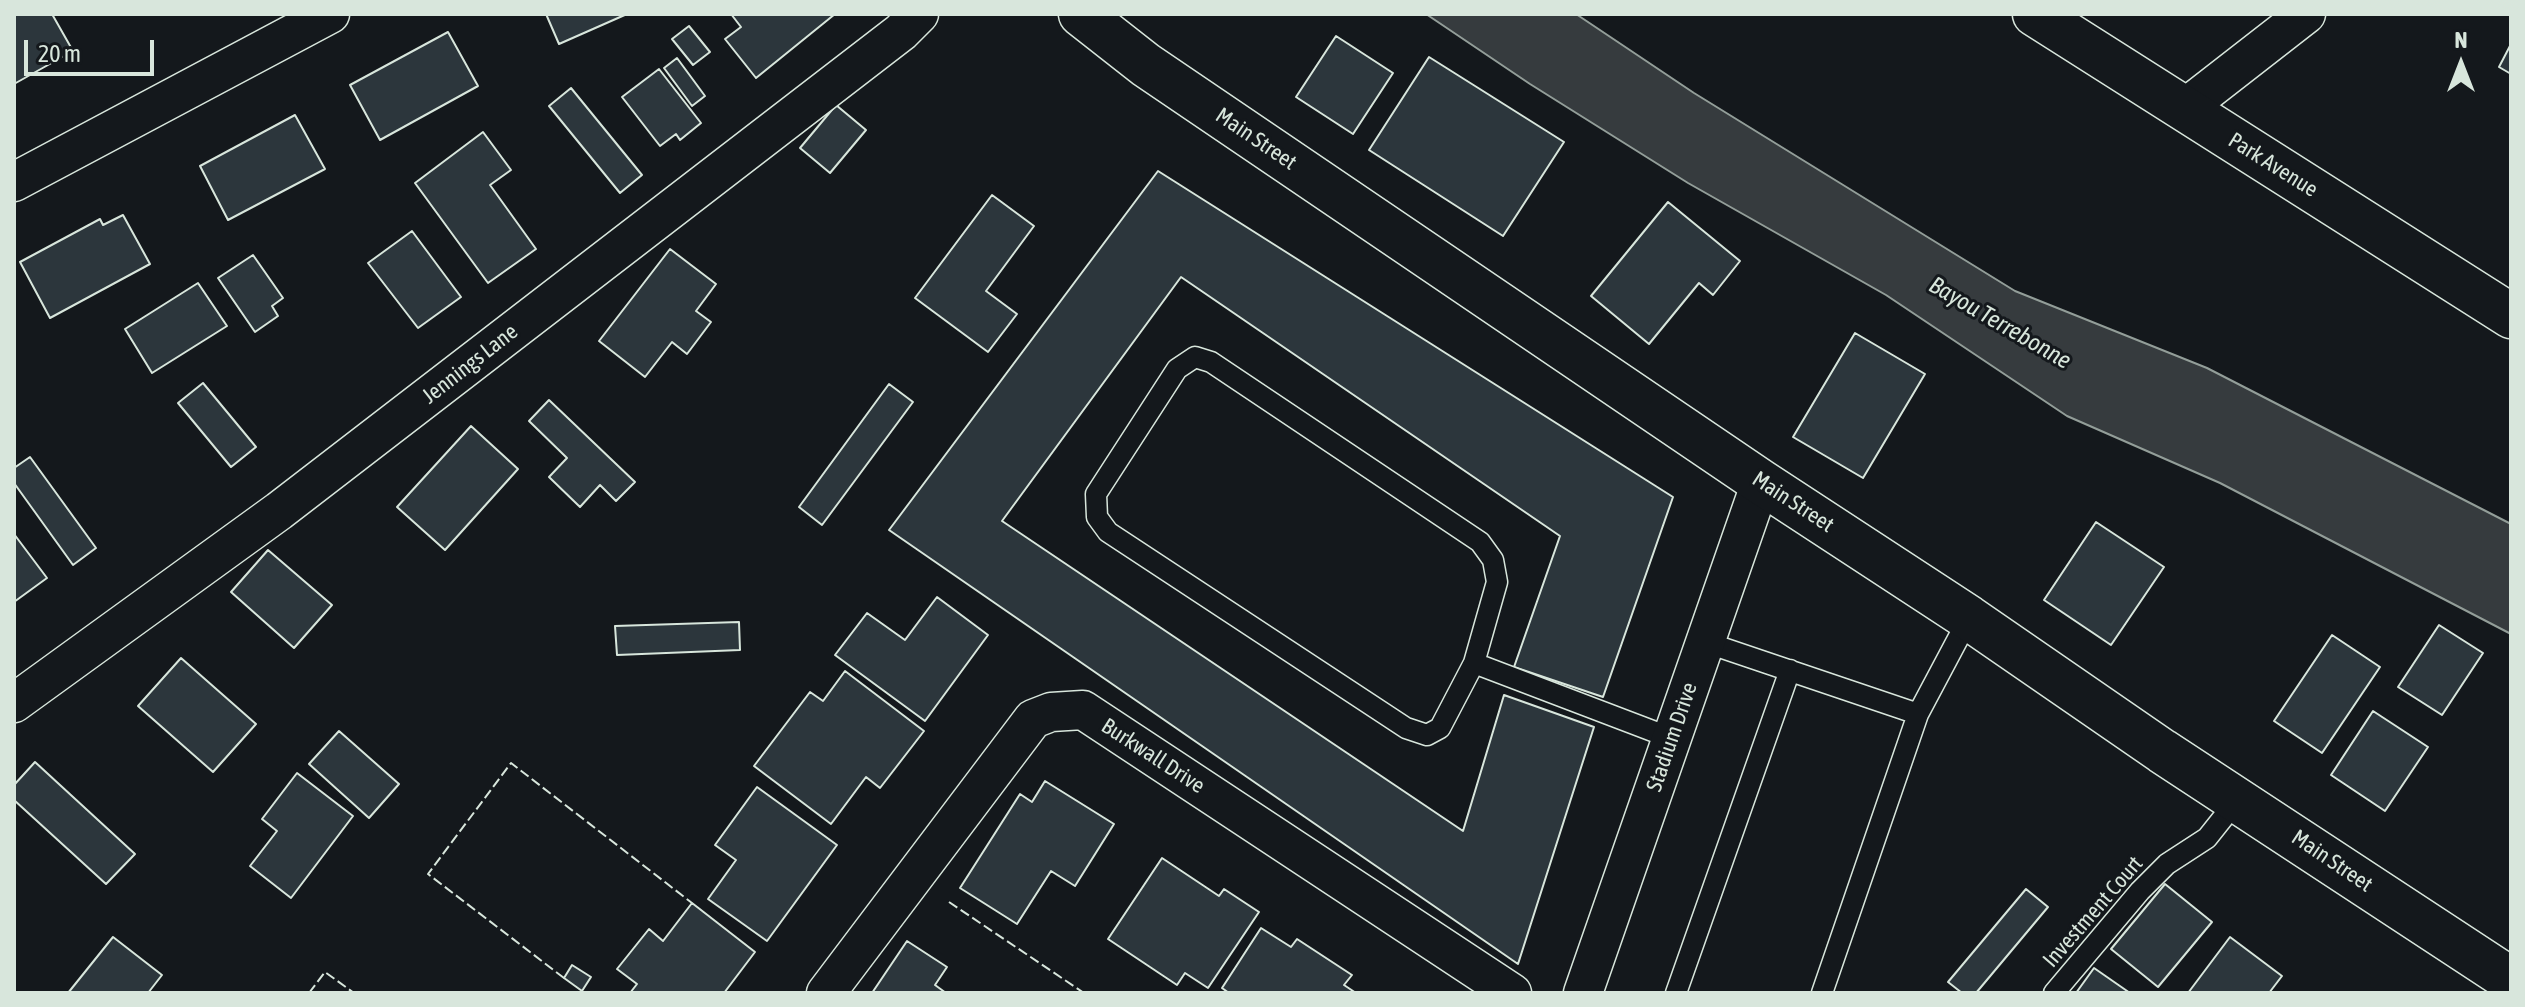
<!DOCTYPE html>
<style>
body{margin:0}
#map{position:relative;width:2525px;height:1007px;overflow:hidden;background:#14181c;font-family:"Asap Condensed",sans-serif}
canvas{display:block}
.frame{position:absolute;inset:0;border:16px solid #d8e6dc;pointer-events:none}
.north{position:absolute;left:2421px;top:24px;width:80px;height:80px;-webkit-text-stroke:6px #14181c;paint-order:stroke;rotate:0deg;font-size:22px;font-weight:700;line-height:32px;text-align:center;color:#d8e6dc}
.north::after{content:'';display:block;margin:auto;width:28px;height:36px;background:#d8e6dc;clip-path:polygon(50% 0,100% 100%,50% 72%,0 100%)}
.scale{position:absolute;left:24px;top:40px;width:130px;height:36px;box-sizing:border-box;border:4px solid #d8e6dc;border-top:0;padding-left:10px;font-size:24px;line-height:28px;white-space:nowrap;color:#d8e6dc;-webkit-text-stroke:6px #14181c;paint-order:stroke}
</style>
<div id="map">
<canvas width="2525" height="1007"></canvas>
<div class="frame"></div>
<div class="north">N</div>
<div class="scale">20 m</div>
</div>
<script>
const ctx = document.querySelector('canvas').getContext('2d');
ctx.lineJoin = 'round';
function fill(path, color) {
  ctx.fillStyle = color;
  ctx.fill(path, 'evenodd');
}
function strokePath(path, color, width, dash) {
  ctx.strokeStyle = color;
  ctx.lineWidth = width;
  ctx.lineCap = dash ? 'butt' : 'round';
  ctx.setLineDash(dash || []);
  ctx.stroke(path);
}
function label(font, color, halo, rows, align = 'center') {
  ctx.font = font + ' "Asap Condensed",sans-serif';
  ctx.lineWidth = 6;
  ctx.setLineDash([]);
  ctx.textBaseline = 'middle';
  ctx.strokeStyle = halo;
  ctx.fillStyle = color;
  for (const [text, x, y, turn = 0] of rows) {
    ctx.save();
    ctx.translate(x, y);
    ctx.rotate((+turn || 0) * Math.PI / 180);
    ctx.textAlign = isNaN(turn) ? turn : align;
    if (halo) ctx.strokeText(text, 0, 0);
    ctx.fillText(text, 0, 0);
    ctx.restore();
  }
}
const water = new Path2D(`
 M1426,14H1576L1694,93L2015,291L2207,368L2511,524V634L2220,483L2067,416L1886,295L1688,183L1530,84Z`);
const building = new Path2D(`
 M14,14H52L73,51L14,84Z
 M546,14H627L559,44Z
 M731,14H835L756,78L725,39L741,27Z
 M689,26L710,52L693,65L672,39Z
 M448,32L478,86L380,140L350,85Z
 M1336,36L1393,73L1353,134L1296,97Z
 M2511,44V74L2499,67Z
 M1429,57L1564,142L1503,236L1369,150Z
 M677,58L705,96L692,106L664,68Z
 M659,69L701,123L680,140L676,134L660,146L622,97Z
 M571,88L642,175L620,193L549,106Z
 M836,105L866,130L830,173L800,148Z
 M295,115L325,169L228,220L200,166Z
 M483,132L511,170L490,185L536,249L488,283L415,183Z
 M1158,171L1673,497L1603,697L1514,667L1560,536L1181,277L1002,521L1463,831L1504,695L1594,727L1518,964L889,530Z
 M992,195L1034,226L986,291L1017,314L988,352L915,298Z
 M1668,202L1740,261L1713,295L1699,283L1649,344L1591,296Z
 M123,215L150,264L50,318L20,262L100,219L103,225Z
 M412,231L461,297L418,328L368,263Z
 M670,249L716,284L696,311L711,322L687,354L672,342L645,377L599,341Z
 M253,255L283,298L272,306L278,316L255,332L218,278Z
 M198,283L227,326L152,373L125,329Z
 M1855,333L1925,374L1863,478L1793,437Z
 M203,383L256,447L231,467L178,403Z
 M889,384L913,402L822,525L799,507Z
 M549,400L635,482L616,501L600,485L580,507L549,477L567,458L529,421Z
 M471,426L518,469L445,550L397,507Z
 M30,457L96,548L73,565L14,483V468Z
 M2096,522L2164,567L2111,645L2044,600Z
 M14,534L47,578L14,602Z
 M268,550L332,605L294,648L231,592Z
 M937,597L988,635L925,721L835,655L867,613L905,640Z
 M739,622L740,650L617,655L615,626Z
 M2439,625L2483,653L2442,715L2398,687Z
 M2332,635L2380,667L2322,753L2274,721Z
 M181,658L256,724L213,772L138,706Z
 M845,671L924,731L880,788L866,777L831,824L754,766L810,692L823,701Z
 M2373,711L2428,747L2385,811L2331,775Z
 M339,731L399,784L369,818L309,764Z
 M35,762L135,854L106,884L14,800V785Z
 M297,773L353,816L291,898L250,866L277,831L262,819Z
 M1045,781L1114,824L1075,886L1051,871L1017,924L960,888L1020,794L1032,802Z
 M757,787L837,845L767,941L708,899L736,860L715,845Z
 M1162,858L1219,896L1224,889L1259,912L1208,988L1185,973L1177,985L1108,939Z
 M2165,884L2212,922L2158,987L2111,949Z
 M2026,889L2048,907L1976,993H1962L1948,982Z
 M692,903L755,952L724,993H630L637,984L617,969L649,929L663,941Z
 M1261,928L1291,947L1297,939L1352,975L1344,985L1356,993H1229L1222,988Z
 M113,937L162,975L148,993H68Z
 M2230,937L2282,976L2269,993H2188Z
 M907,941L947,967L935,985L946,993H872Z
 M572,965L591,977L582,991L564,978Z
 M2094,968L2130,993H2076Z`);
const service = new Path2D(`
 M1705,642L1918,714
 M1474,663L1497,582L1493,560L1480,542L1211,362L1195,357L1177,369L1096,494L1097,517L1108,532L1406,728L1427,735L1440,728L1474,663L1671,738
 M1676,993L1790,670
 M1822,993L1918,714L1969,618
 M2054,993L2140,891L2167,864L2207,838L2238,799`);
const minor = new Path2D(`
 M2184,109L2306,14
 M14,182L330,14
 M14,703L279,511L901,32L919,14
 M826,993L1033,719L1051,712L1083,710L1512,993
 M1583,993L1761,482`);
const primary = new Path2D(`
 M1081,14L1146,65L1761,482L1969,618L2162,751L2511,980
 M2035,14L2511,316`);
const fence = new Path2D(`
 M949,902L1084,993
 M564,978L428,874L511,763L692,903
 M309,993L325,972L354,993`);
const streetNames = [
 ["Main Street",1256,139,34],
 ["Park Avenue",2273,165,32],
 ["Jennings Lane",470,364,-38],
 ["Main Street",1793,502,33],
 ["Stadium Drive",1672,737,-71],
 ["Burkwall Drive",1153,756,33],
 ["Main Street",2332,861,34],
 ["Investment Court",2093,912,-49]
];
const waterNames = [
 ["Bayou Terrebonne",2000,323,30]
];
fill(water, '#363b3e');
strokePath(water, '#939e99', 2);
fill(building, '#2c363c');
strokePath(building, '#d8e6dc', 2);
strokePath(service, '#d8e6dc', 23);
strokePath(minor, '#d8e6dc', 41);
strokePath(primary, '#d8e6dc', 47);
strokePath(service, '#14181c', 20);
strokePath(minor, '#14181c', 38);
strokePath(primary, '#14181c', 44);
strokePath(fence, '#d8e6dc', 2, [10, 4]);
label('22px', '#d8e6dc', '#14181c', streetNames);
label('italic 24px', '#d8e6dc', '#14181c', waterNames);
</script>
